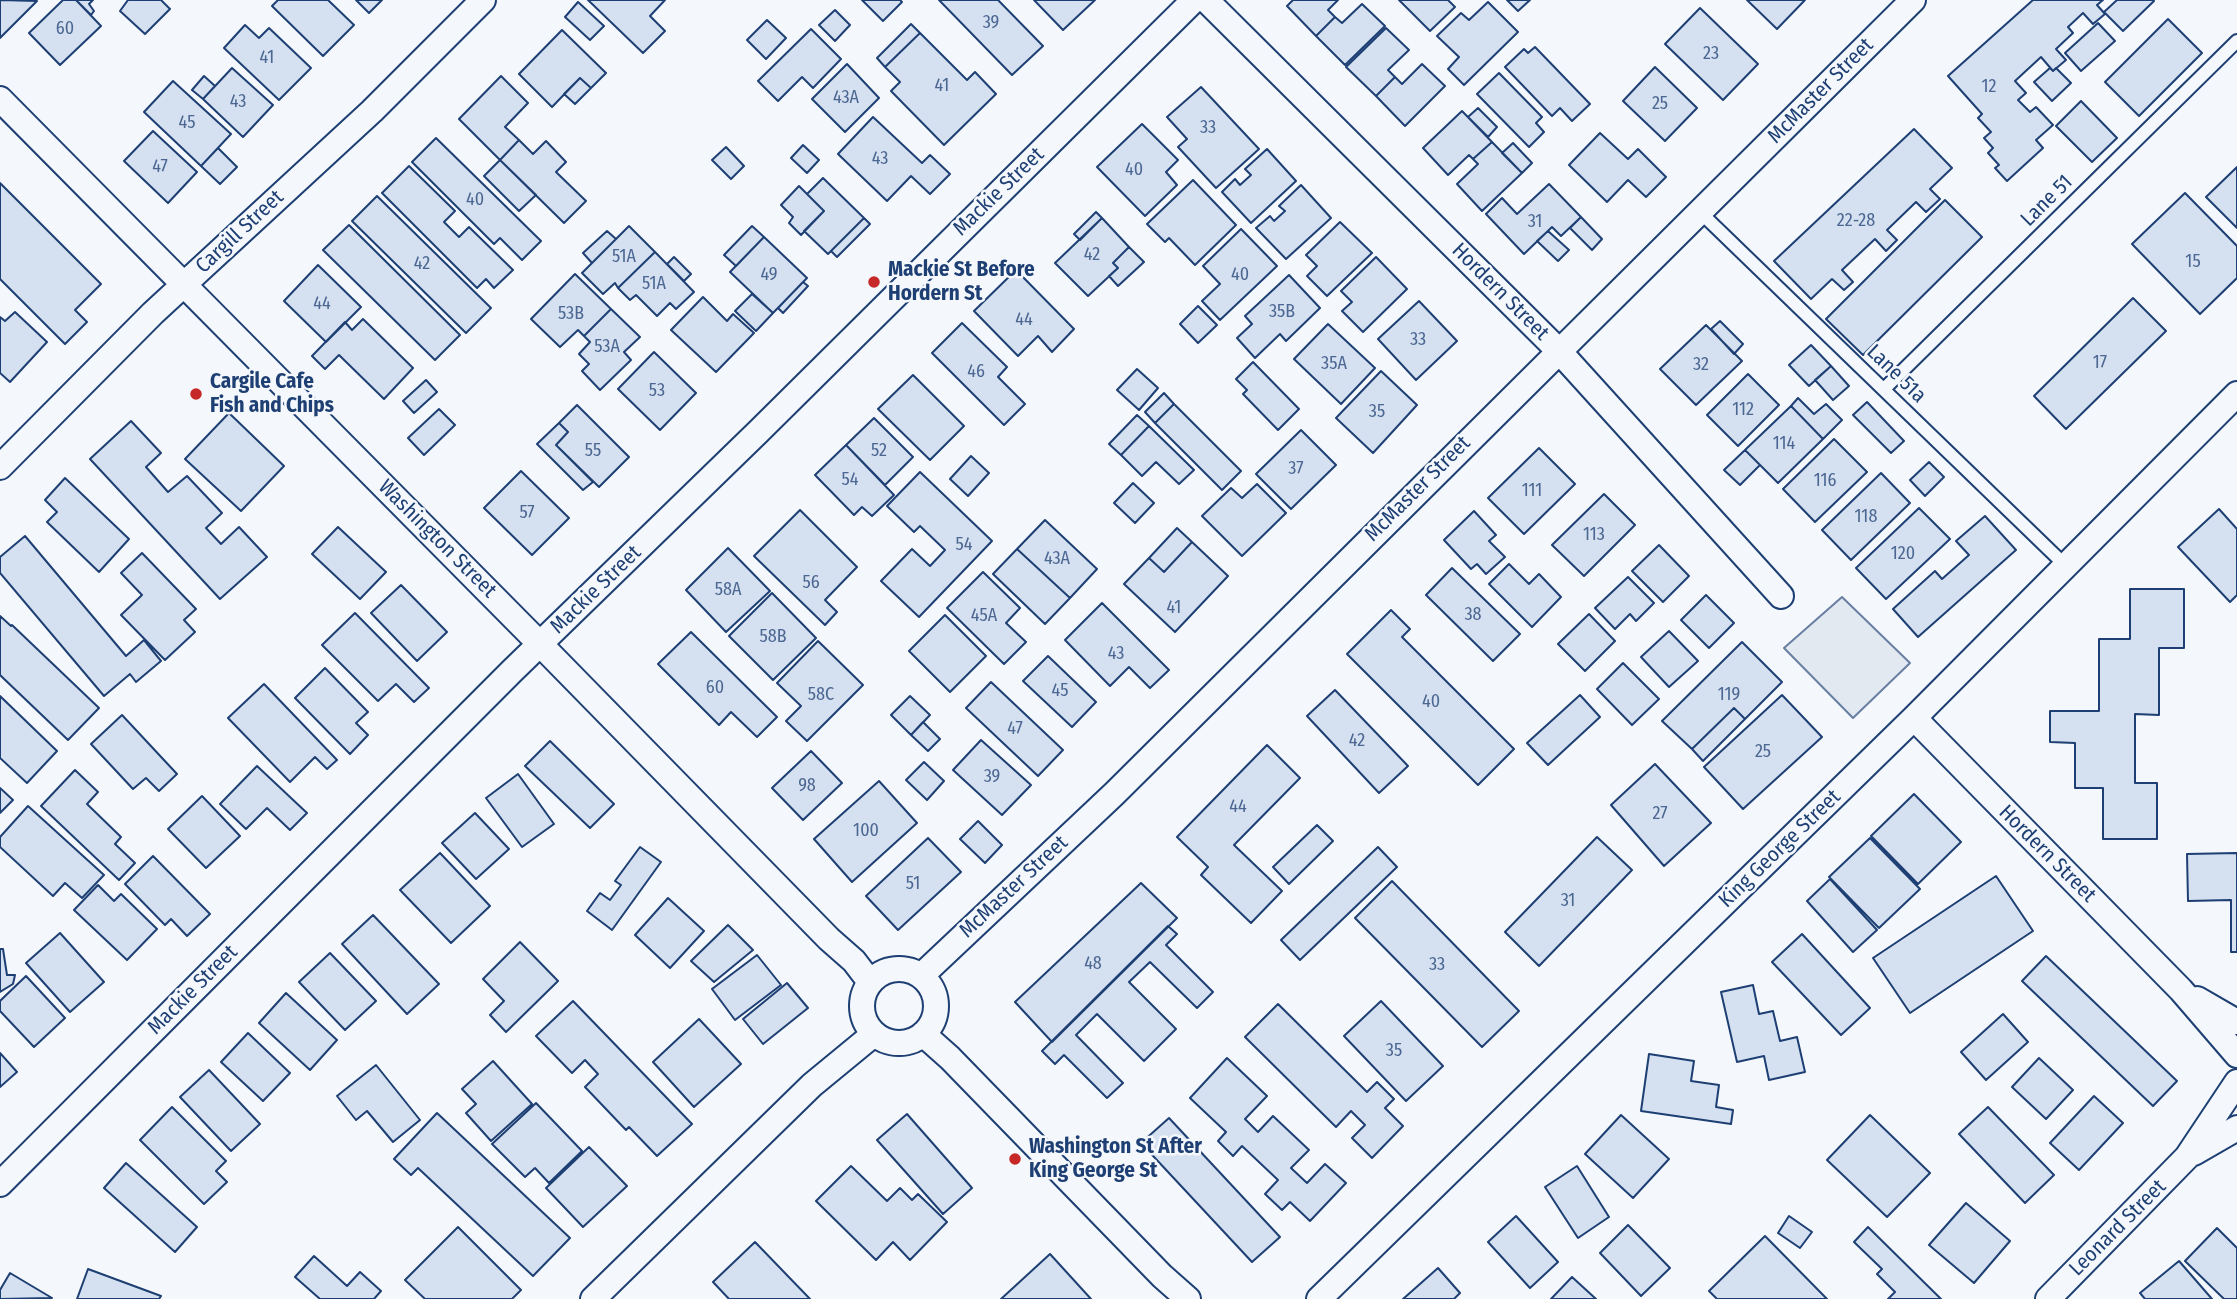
<!DOCTYPE html>
<style>
body{margin:0}
canvas{display:block;background:#f4f7fb}
</style>
<canvas width="2237" height="1299"></canvas>
<script>
const ctx = document.querySelector('canvas').getContext('2d');
ctx.lineJoin = 'round';
function fill(path, color) {
  ctx.fillStyle = color;
  ctx.fill(path, 'evenodd');
}
function strokePath(path, color, width, dash) {
  ctx.strokeStyle = color;
  ctx.lineWidth = width;
  ctx.lineCap = dash ? 'butt' : 'round';
  ctx.setLineDash(dash || []);
  ctx.stroke(path);
}
function label(font, color, halo, rows, align = 'center') {
  ctx.font = font + ' "Fira Sans Condensed",sans-serif';
  ctx.lineWidth = 5;
  ctx.setLineDash([]);
  ctx.textBaseline = 'middle';
  ctx.strokeStyle = halo;
  ctx.fillStyle = color;
  for (const [text, x, y, turn = 0] of rows) {
    ctx.save();
    ctx.translate(x, y);
    ctx.rotate((+turn || 0) * Math.PI / 180);
    ctx.textAlign = isNaN(turn) ? turn : align;
    if (halo) ctx.strokeText(text, 0, 0);
    ctx.fillText(text, 0, 0);
    ctx.restore();
  }
}
const green = new Path2D(`
 M1842,597L1910,663L1853,718L1784,648Z`);
const building = new Path2D(`
 M0,0L37,1L0,38Z
 M63,0H76L101,26L60,65L29,33Z
 M76,0H93L89,4L94,11L91,15Z
 M128,0H161L170,9L145,34L120,11Z
 M278,0H328L354,25L323,56L272,6Z
 M356,0H382L369,13Z
 M588,0H665L650,16L665,31L643,53Z
 M862,0H900L902,2L883,21Z
 M939,0H998L1043,46L1012,75Z
 M1034,0H1095L1063,30Z
 M1293,0H1338L1328,10L1335,17L1316,36L1287,6Z
 M1399,0H1448L1455,7L1430,31Z
 M1507,0H1530L1518,11Z
 M1747,0H1805L1777,29Z
 M2033,0H2103L2097,5L2105,14L2093,24L2083,13L2068,27L2073,33L2056,49L2066,60L2053,71L2041,57L2015,81L2026,93L2018,100L2030,112L2036,107L2053,125L2036,140L2043,148L2007,181L1995,168L1999,165L1988,153L1993,148L1984,138L1991,132L1978,118L1982,114L1948,76Z
 M2117,0H2153L2154,1L2123,31L2104,12Z
 M578,2L604,26L590,40L565,17Z
 M1488,2L1518,32L1464,85L1448,69L1459,57L1437,36L1461,13L1469,20Z
 M1362,4L1385,26L1345,65L1316,36L1335,17L1342,23Z
 M1700,8L1758,64L1723,100L1665,44Z
 M835,10L850,25L835,41L819,25Z
 M2168,19L2202,53L2139,116L2105,82Z
 M767,20L786,38L766,59L747,40Z
 M2098,23L2115,41L2081,71L2065,53Z
 M911,24L920,33L885,67L877,58Z
 M245,25L259,38L269,28L311,68L279,100L224,48Z
 M1386,28L1409,50L1388,70L1395,77L1376,96L1346,67Z
 M811,29L841,59L813,88L802,77L778,101L758,81Z
 M562,30L606,73L591,88L580,78L552,107L519,74Z
 M920,33L967,80L975,72L996,94L944,145L891,91L900,82L885,67Z
 M1535,47L1590,104L1572,121L1560,108L1552,116L1505,67L1524,49L1528,53Z
 M847,64L879,98L845,132L812,99Z
 M1422,64L1445,86L1405,126L1376,96L1395,77L1402,84Z
 M1655,67L1697,108L1665,141L1623,101Z
 M232,68L273,105L243,137L203,99Z
 M2050,68L2053,71L2056,68L2071,83L2052,101L2034,82Z
 M1499,73L1542,117L1536,123L1544,132L1529,147L1477,94Z
 M204,76L215,86L203,99L192,90Z
 M501,76L528,103L505,127L519,140L500,160L459,119Z
 M580,78L591,88L575,104L564,94Z
 M173,81L231,134L201,166L144,112Z
 M1201,87L1259,149L1216,188L1178,147L1187,139L1167,117Z
 M2081,101L2117,138L2092,162L2056,126Z
 M1478,108L1497,127L1488,137L1468,117Z
 M1462,111L1492,142L1473,159L1469,155L1448,175L1423,148Z
 M873,117L922,163L930,155L950,174L930,194L911,176L887,201L838,154Z
 M1142,124L1178,160L1166,172L1177,185L1145,216L1097,167Z
 M1914,129L1952,168L1930,189L1940,199L1926,212L1916,202L1887,230L1897,240L1886,251L1875,239L1842,270L1853,282L1844,290L1832,279L1811,299L1774,261Z
 M153,131L197,172L168,203L124,161Z
 M1600,133L1628,159L1638,149L1666,177L1646,197L1628,180L1607,202L1569,165Z
 M436,138L541,241L522,260L500,238L494,244L412,162Z
 M519,140L533,154L546,141L566,162L556,172L586,201L564,223L500,160Z
 M1492,142L1522,173L1482,211L1457,184L1478,164L1473,159Z
 M1513,143L1532,163L1522,173L1502,153Z
 M803,145L819,160L807,173L791,158Z
 M726,147L744,166L731,179L712,160Z
 M218,148L237,167L220,184L201,166Z
 M1267,149L1296,181L1251,223L1222,192L1235,179L1240,185L1251,175L1245,169Z
 M500,160L536,195L519,211L484,176Z
 M409,166L455,211L444,222L459,237L469,227L513,270L494,288L486,279L477,288L382,193Z
 M2237,167V228L2206,197Z
 M823,178L864,218L828,254L804,231L824,211L807,194Z
 M1193,180L1236,225L1195,265L1169,238L1165,242L1147,224Z
 M0,183L101,284L75,310L87,322L65,344L0,279Z
 M1549,184L1581,217L1561,236L1552,227L1524,254L1486,214L1502,198L1517,214Z
 M1301,185L1331,218L1286,259L1256,228L1270,216L1274,221L1285,211L1279,206Z
 M799,186L824,211L801,235L789,223L793,217L781,205Z
 M2185,193L2237,246V278L2200,314L2132,244Z
 M377,196L491,308L466,333L352,221Z
 M1945,200L1982,237L1863,355L1826,319Z
 M1096,212L1102,218L1080,240L1074,234Z
 M1581,217L1602,239L1592,250L1570,228Z
 M864,218L870,224L837,257L831,251Z
 M1102,218L1129,247L1113,263L1118,268L1088,296L1055,263Z
 M1340,222L1372,253L1327,296L1307,276L1317,266L1306,255Z
 M349,225L460,335L435,360L323,250Z
 M629,226L655,252L618,288L615,283L603,294L582,273Z
 M752,226L764,237L736,266L724,255Z
 M1241,229L1277,266L1220,320L1202,301L1220,284L1203,266Z
 M607,231L616,239L592,263L583,253Z
 M1548,231L1569,250L1558,261L1537,241Z
 M764,237L807,278L773,313L730,272Z
 M1129,247L1144,262L1118,286L1109,276L1118,268L1113,263Z
 M655,252L694,292L676,309L670,303L657,316L636,295L630,300L618,288Z
 M674,257L691,274L684,281L667,264Z
 M1376,257L1407,289L1363,332L1342,311L1352,302L1341,291Z
 M318,265L361,307L326,342L284,301Z
 M1016,270L1074,329L1052,352L1038,336L1018,356L974,311Z
 M575,274L611,309L584,336L578,330L560,347L531,319Z
 M1289,275L1320,308L1286,341L1280,334L1255,358L1237,338L1252,324L1245,316Z
 M803,282L808,286L783,313L778,308Z
 M752,294L773,313L756,331L735,311Z
 M703,297L727,321L733,314L754,333L716,372L671,330Z
 M2133,298L2166,331L2066,429L2034,396Z
 M1419,301L1457,341L1416,380L1378,339Z
 M1198,306L1217,325L1198,343L1180,324Z
 M611,309L640,337L624,352L631,360L600,390L582,371L589,364L579,354L590,342L584,336Z
 M15,312L47,342L10,382L0,373V317L5,321Z
 M363,319L413,368L384,399L339,355L325,369L312,356L345,322L352,330Z
 M1720,321L1743,344L1734,354L1711,329Z
 M962,323L1007,367L998,377L1025,404L1004,425L932,353Z
 M1328,324L1375,368L1341,404L1294,359Z
 M1706,325L1742,361L1696,405L1660,369Z
 M1811,345L1831,366L1809,386L1789,365Z
 M654,352L696,393L660,430L618,389Z
 M1253,362L1299,409L1278,430L1243,394L1247,390L1236,379Z
 M1831,366L1849,386L1833,400L1815,380Z
 M1137,369L1158,388L1139,410L1117,390Z
 M1381,371L1417,405L1373,453L1336,418Z
 M1748,374L1779,405L1738,446L1707,415Z
 M913,375L964,426L930,460L878,409Z
 M426,380L437,392L414,413L403,401Z
 M1164,393L1174,404L1155,423L1145,412Z
 M1798,398L1814,414L1826,404L1842,420L1823,439L1791,406Z
 M1867,402L1904,441L1891,453L1853,415Z
 M1174,404L1241,471L1222,490L1155,423Z
 M577,405L629,457L599,487L556,445L568,432L559,423Z
 M1791,406L1823,439L1778,483L1745,450Z
 M439,409L455,425L424,455L408,438Z
 M229,413L284,466L241,511L185,459Z
 M1137,415L1149,426L1121,455L1109,444Z
 M874,418L913,457L885,485L846,445Z
 M131,421L161,453L146,467L168,492L187,476L222,513L206,528L221,544L239,527L267,557L220,599L90,459Z
 M559,423L568,432L556,445L593,482L583,490L537,444Z
 M1149,426L1194,470L1179,484L1156,462L1142,476L1121,455Z
 M1301,430L1336,465L1291,509L1256,474Z
 M1834,439L1867,472L1815,522L1783,489Z
 M846,445L894,495L872,516L862,507L854,515L815,475Z
 M1539,448L1575,484L1524,534L1488,498Z
 M1745,450L1760,465L1740,485L1724,470Z
 M971,456L989,473L968,496L950,479Z
 M1929,462L1944,477L1925,496L1910,480Z
 M521,471L569,518L532,555L484,508Z
 M920,472L992,541L919,617L881,581L912,549L930,566L945,550L920,526L914,532L887,506Z
 M1881,473L1910,503L1851,560L1822,530Z
 M65,478L129,539L99,572L47,522L57,512L45,500Z
 M1133,483L1154,503L1135,523L1114,503Z
 M1257,484L1286,513L1242,556L1202,516L1231,488L1242,498Z
 M1604,494L1635,525L1584,576L1552,545Z
 M1919,508L1950,539L1886,599L1856,568Z
 M2219,509L2237,529V595L2230,602L2178,547Z
 M800,510L857,567L825,600L837,612L825,625L754,556Z
 M1474,511L1496,535L1489,541L1505,557L1486,574L1477,564L1471,569L1444,540Z
 M1985,516L2016,550L1918,637L1893,609L1935,571L1942,579L1969,555L1956,541Z
 M1045,520L1097,569L1070,598L1017,549Z
 M338,527L386,572L360,599L312,554Z
 M1177,528L1192,542L1164,572L1149,558Z
 M25,536L126,656L144,640L161,661L136,682L130,674L104,696L0,573V557Z
 M1192,542L1228,576L1175,632L1124,584L1149,558L1164,572Z
 M1659,545L1689,576L1663,602L1632,571Z
 M728,548L770,591L726,632L686,590Z
 M1017,549L1070,598L1045,624L993,574Z
 M142,553L196,609L184,620L195,632L165,660L121,615L142,595L121,573Z
 M1509,564L1529,584L1539,574L1561,597L1532,627L1489,584Z
 M1452,568L1520,634L1493,661L1426,595Z
 M983,572L1020,608L1006,623L1026,642L1004,664L947,608Z
 M1628,577L1654,603L1636,621L1630,614L1615,629L1595,608Z
 M401,585L447,632L417,661L371,613Z
 M2130,589H2184V648H2159V715L2135,714V783H2157V839H2103V788H2075V743L2050,742V711H2099V639H2130Z
 M772,593L816,638L773,680L729,636Z
 M1706,595L1734,623L1709,648L1681,620Z
 M1102,603L1169,670L1150,688L1129,667L1110,686L1065,640Z
 M1391,610L1410,629L1402,637L1514,749L1478,785L1347,654Z
 M355,613L429,688L414,702L396,684L378,701L322,645Z
 M1589,614L1615,641L1585,671L1558,644Z
 M945,615L986,656L950,692L909,651Z
 M0,616L11,626L12,625L99,708L68,740L0,675Z
 M1669,631L1698,661L1669,687L1641,657Z
 M691,632L777,717L757,737L731,712L719,725L658,664Z
 M818,641L863,685L807,741L786,721L801,706L777,683Z
 M1742,642L1782,682L1745,719L1734,708L1692,749L1662,721Z
 M1048,656L1096,702L1072,727L1023,681Z
 M1623,663L1659,699L1632,725L1597,689Z
 M325,668L368,712L356,723L368,735L350,754L295,698Z
 M991,682L1063,750L1038,776L966,708Z
 M264,684L337,760L327,769L315,757L290,782L228,718Z
 M1335,690L1408,766L1379,793L1307,716Z
 M1580,695L1600,717L1548,765L1527,743Z
 M1782,695L1822,737L1743,809L1704,767Z
 M0,696L57,751L27,783L0,758Z
 M910,696L930,715L911,735L891,715Z
 M1734,708L1745,719L1703,761L1692,749Z
 M122,715L177,774L159,791L146,778L133,789L91,744Z
 M923,722L940,739L928,751L911,735Z
 M981,740L1031,785L1002,815L953,770Z
 M550,741L614,804L590,828L525,766Z
 M1267,745L1300,778L1234,845L1282,891L1251,923L1201,875L1208,867L1177,837Z
 M811,751L842,783L803,820L772,788Z
 M924,762L944,781L927,800L906,780Z
 M1655,764L1711,823L1664,866L1611,805Z
 M257,766L307,813L290,830L267,808L246,829L220,804Z
 M75,770L98,792L87,804L121,837L115,844L135,863L119,880L41,806Z
 M518,774L554,824L522,847L486,798Z
 M879,781L917,823L852,882L814,839Z
 M0,788L13,800L0,813Z
 M1914,794L1961,842L1918,884L1871,836Z
 M202,796L240,836L206,868L168,829Z
 M28,806L104,875L82,898L65,883L53,896L0,847V837Z
 M475,813L509,849L476,879L442,843Z
 M978,821L1002,845L985,863L960,839Z
 M1317,825L1333,841L1289,884L1273,867Z
 M1597,837L1632,870L1539,966L1505,932Z
 M928,838L961,872L898,930L866,896Z
 M1870,838L1920,889L1879,928L1829,877Z
 M640,847L661,862L612,930L587,911L600,893L610,900L621,885L615,881Z
 M1378,847L1397,867L1300,960L1281,940Z
 M440,853L490,906L451,943L400,890Z
 M2237,853V952H2231V900L2188,901L2187,854Z
 M153,856L210,914L187,936L171,919L165,925L125,884Z
 M1996,876L2033,931L1910,1013L1873,958Z
 M1830,879L1877,930L1853,952L1807,901Z
 M1392,881L1519,1011L1482,1047L1355,918Z
 M1141,883L1177,918L1052,1042L1015,1002Z
 M98,885L114,901L121,894L157,929L127,960L74,910Z
 M668,898L704,931L670,968L635,935Z
 M373,915L439,984L407,1014L342,944Z
 M728,925L753,950L714,982L691,961Z
 M1168,926L1177,934L1166,945L1213,992L1197,1008L1150,962L1129,982L1176,1029L1144,1061L1097,1014L1076,1035L1123,1083L1107,1098L1064,1055L1055,1064L1042,1051Z
 M60,933L104,982L70,1012L26,963Z
 M1802,934L1870,1008L1841,1035L1772,962Z
 M520,942L558,981L506,1032L490,1015L504,1001L483,979Z
 M0,949H3L7,975H15L13,984L0,992Z
 M330,953L376,1001L345,1030L299,982Z
 M757,955L781,985L735,1020L712,989Z
 M2046,956L2177,1081L2153,1106L2022,981Z
 M26,976L65,1018L34,1047L0,1011V1001Z
 M787,983L808,1008L763,1044L743,1019Z
 M1753,985L1759,1014L1773,1011L1780,1041L1797,1037L1805,1072L1769,1080L1764,1056L1737,1062L1721,992Z
 M286,993L337,1040L310,1070L259,1023Z
 M573,1001L692,1124L657,1156L629,1127L626,1130L585,1087L598,1074L585,1060L572,1073L536,1036Z
 M1381,1001L1443,1066L1406,1101L1344,1036Z
 M1278,1004L1367,1092L1377,1082L1394,1099L1385,1108L1403,1126L1372,1158L1352,1138L1365,1125L1351,1111L1336,1127L1245,1037Z
 M2003,1014L2028,1042L1986,1080L1961,1052Z
 M699,1019L741,1064L694,1107L653,1062Z
 M248,1033L290,1073L263,1101L221,1062Z
 M0,1053L17,1072L0,1087Z
 M1649,1054L1694,1061L1691,1081L1719,1085L1716,1107L1733,1110L1731,1124L1641,1111Z
 M1227,1058L1267,1096L1245,1119L1258,1132L1273,1116L1309,1150L1291,1168L1307,1183L1325,1164L1346,1183L1310,1221L1290,1202L1282,1210L1265,1194L1278,1180L1242,1146L1233,1156L1218,1141L1226,1132L1190,1098Z
 M2039,1058L2073,1090L2046,1119L2012,1087Z
 M493,1061L532,1104L491,1141L466,1113L476,1104L462,1089Z
 M376,1065L420,1120L393,1142L367,1111L356,1120L337,1096Z
 M209,1070L260,1124L231,1151L180,1097Z
 M2094,1096L2123,1123L2079,1170L2050,1143Z
 M536,1103L582,1151L549,1183L535,1168L525,1177L492,1144Z
 M172,1107L226,1161L216,1171L227,1182L204,1204L140,1140Z
 M1988,1107L2054,1175L2025,1203L1959,1134Z
 M437,1113L570,1238L533,1276L418,1168L411,1175L394,1159Z
 M907,1114L972,1188L943,1214L877,1140Z
 M1621,1115L1669,1159L1633,1198L1585,1154Z
 M1870,1115L1930,1173L1887,1217L1827,1160Z
 M1169,1118L1280,1237L1252,1262L1141,1143Z
 M589,1147L627,1186L583,1227L546,1188Z
 M126,1163L197,1227L175,1252L104,1188Z
 M851,1166L887,1201L900,1188L912,1200L918,1194L947,1222L910,1260L893,1242L876,1260L816,1201Z
 M1577,1166L1609,1217L1578,1238L1545,1187Z
 M1966,1203L2010,1241L1974,1283L1929,1245Z
 M1516,1216L1558,1262L1530,1288L1488,1242Z
 M1789,1216L1812,1232L1800,1248L1778,1233Z
 M1628,1225L1670,1268L1641,1296L1600,1253Z
 M458,1227L521,1290L512,1299H425L405,1280Z
 M1868,1227L1941,1299H1888L1895,1292L1877,1274L1882,1269L1854,1242Z
 M2217,1228L2237,1248V1299H2224L2185,1261Z
 M1765,1236L1827,1299H1717L1709,1291Z
 M755,1242L810,1299H729L713,1282Z
 M1050,1254L1091,1299H1001Z
 M314,1256L347,1286L360,1272L381,1291L374,1299H320L295,1277Z
 M2179,1261L2212,1299H2145L2140,1293Z
 M1438,1268L1460,1293L1454,1299H1403Z
 M88,1269L161,1296L159,1299H77Z
 M10,1273L52,1298L0,1299V1290Z
 M1572,1277L1596,1299H1551Z`);
const service = new Path2D(`
 M1699,211L2066,566
 M1884,389L2237,41`);
const minor = new Path2D(`
 M1206,0L1558,350L1781,596
 M0,99L540,644L829,939L854,961L870,982
 M0,467L153,313L372,111L483,0
 M1914,718L2181,990L2237,1055
 M862 1006a37 37 0 1 1 74 0a37 37 0 1 1-74 0Z
 M921,976L1114,794L1913,0
 M2197,999L2237,1022
 M923,1034L950,1058L1162,1276L1188,1299
 M2194,1153L2237,1128
 M0,1184L512,671L758,432L1194,0
 M593,1299L812,1085L874,1034
 M1319,1299L1914,718L2237,394
 M2048,1299L2187,1157L2237,1082`);
const markers = [
 [874,282,7,"#c62828"],
 [196,394,7,"#c62828"],
 [1015,1159,7,"#c62828"]
];
const numberNames = [
 ["39",991,23],
 ["60",65,29],
 ["23",1711,54],
 ["41",267,58],
 ["41",942,86],
 ["12",1989,87],
 ["43A",846,98],
 ["43",238,102],
 ["25",1660,104],
 ["45",187,123],
 ["33",1208,128],
 ["43",880,159],
 ["47",160,167],
 ["40",1134,170],
 ["40",475,200],
 ["22-28",1856,221],
 ["31",1535,222],
 ["42",1092,255],
 ["51A",624,257],
 ["15",2193,262],
 ["42",422,264],
 ["49",769,275],
 ["40",1240,275],
 ["51A",654,284],
 ["44",322,304],
 ["35B",1282,312],
 ["53B",571,314],
 ["44",1024,320],
 ["33",1418,340],
 ["53A",607,347],
 ["17",2100,363],
 ["35A",1334,364],
 ["32",1701,365],
 ["46",976,372],
 ["53",657,391],
 ["112",1743,410],
 ["35",1377,412],
 ["114",1784,444],
 ["55",593,451],
 ["52",879,451],
 ["37",1296,469],
 ["54",850,480],
 ["116",1825,481],
 ["111",1532,491],
 ["57",527,513],
 ["118",1866,517],
 ["113",1594,535],
 ["54",964,545],
 ["120",1903,554],
 ["43A",1057,559],
 ["56",811,583],
 ["58A",728,590],
 ["41",1174,608],
 ["38",1473,615],
 ["45A",984,616],
 ["58B",773,637],
 ["43",1116,654],
 ["60",715,688],
 ["45",1060,691],
 ["58C",821,695],
 ["119",1729,695],
 ["40",1431,702],
 ["47",1015,729],
 ["42",1357,741],
 ["25",1763,752],
 ["39",992,777],
 ["98",807,786],
 ["44",1238,807],
 ["27",1660,814],
 ["100",866,831],
 ["51",913,884],
 ["31",1568,901],
 ["48",1093,964],
 ["33",1437,965],
 ["35",1394,1051]
];
const streetNames = [
 ["McMaster Street",1821,91,-45],
 ["Mackie Street",999,192,-44],
 ["Lane 51",2047,201,-45],
 ["Cargill Street",240,232,-43],
 ["Hordern Street",1500,292,45],
 ["Lane 51a",1896,374,44],
 ["McMaster Street",1418,489,-45],
 ["Washington Street",437,539,45],
 ["Mackie Street",596,590,-44],
 ["King George Street",1780,849,-44],
 ["Hordern Street",2047,854,45],
 ["McMaster Street",1014,887,-43],
 ["Mackie Street",193,990,-45],
 ["Leonard Street",2118,1228,-45]
];
const poiNames = [
 ["Mackie St Before",888,270],
 ["Hordern St",888,294],
 ["Cargile Cafe",210,382],
 ["Fish and Chips",210,406],
 ["Washington St After",1029,1147],
 ["King George St",1029,1171]
];
fill(green, '#e3e9f0');
strokePath(green, '#687fa3', 2);
fill(building, '#d5e0f0');
strokePath(building, '#1d3f73', 2);
strokePath(service, '#1d3f73', 16);
strokePath(minor, '#1d3f73', 28);
strokePath(service, '#f4f7fb', 12);
strokePath(minor, '#f4f7fb', 24);
for (const [x, y, r, color] of markers) {
  const dot = new Path2D();
  dot.arc(x, y, r, 0, 2 * Math.PI);
  ctx.fillStyle = color;
  ctx.fill(dot);
  strokePath(dot, '#f4f7fb', 2.5);
}
label('18px', '#4b6792', null, numberNames);
label('21px', '#1d3f73', '#f4f7fb', streetNames);
label('bold 21px', '#1d3f73', '#f4f7fb', poiNames, 'left');
</script>
